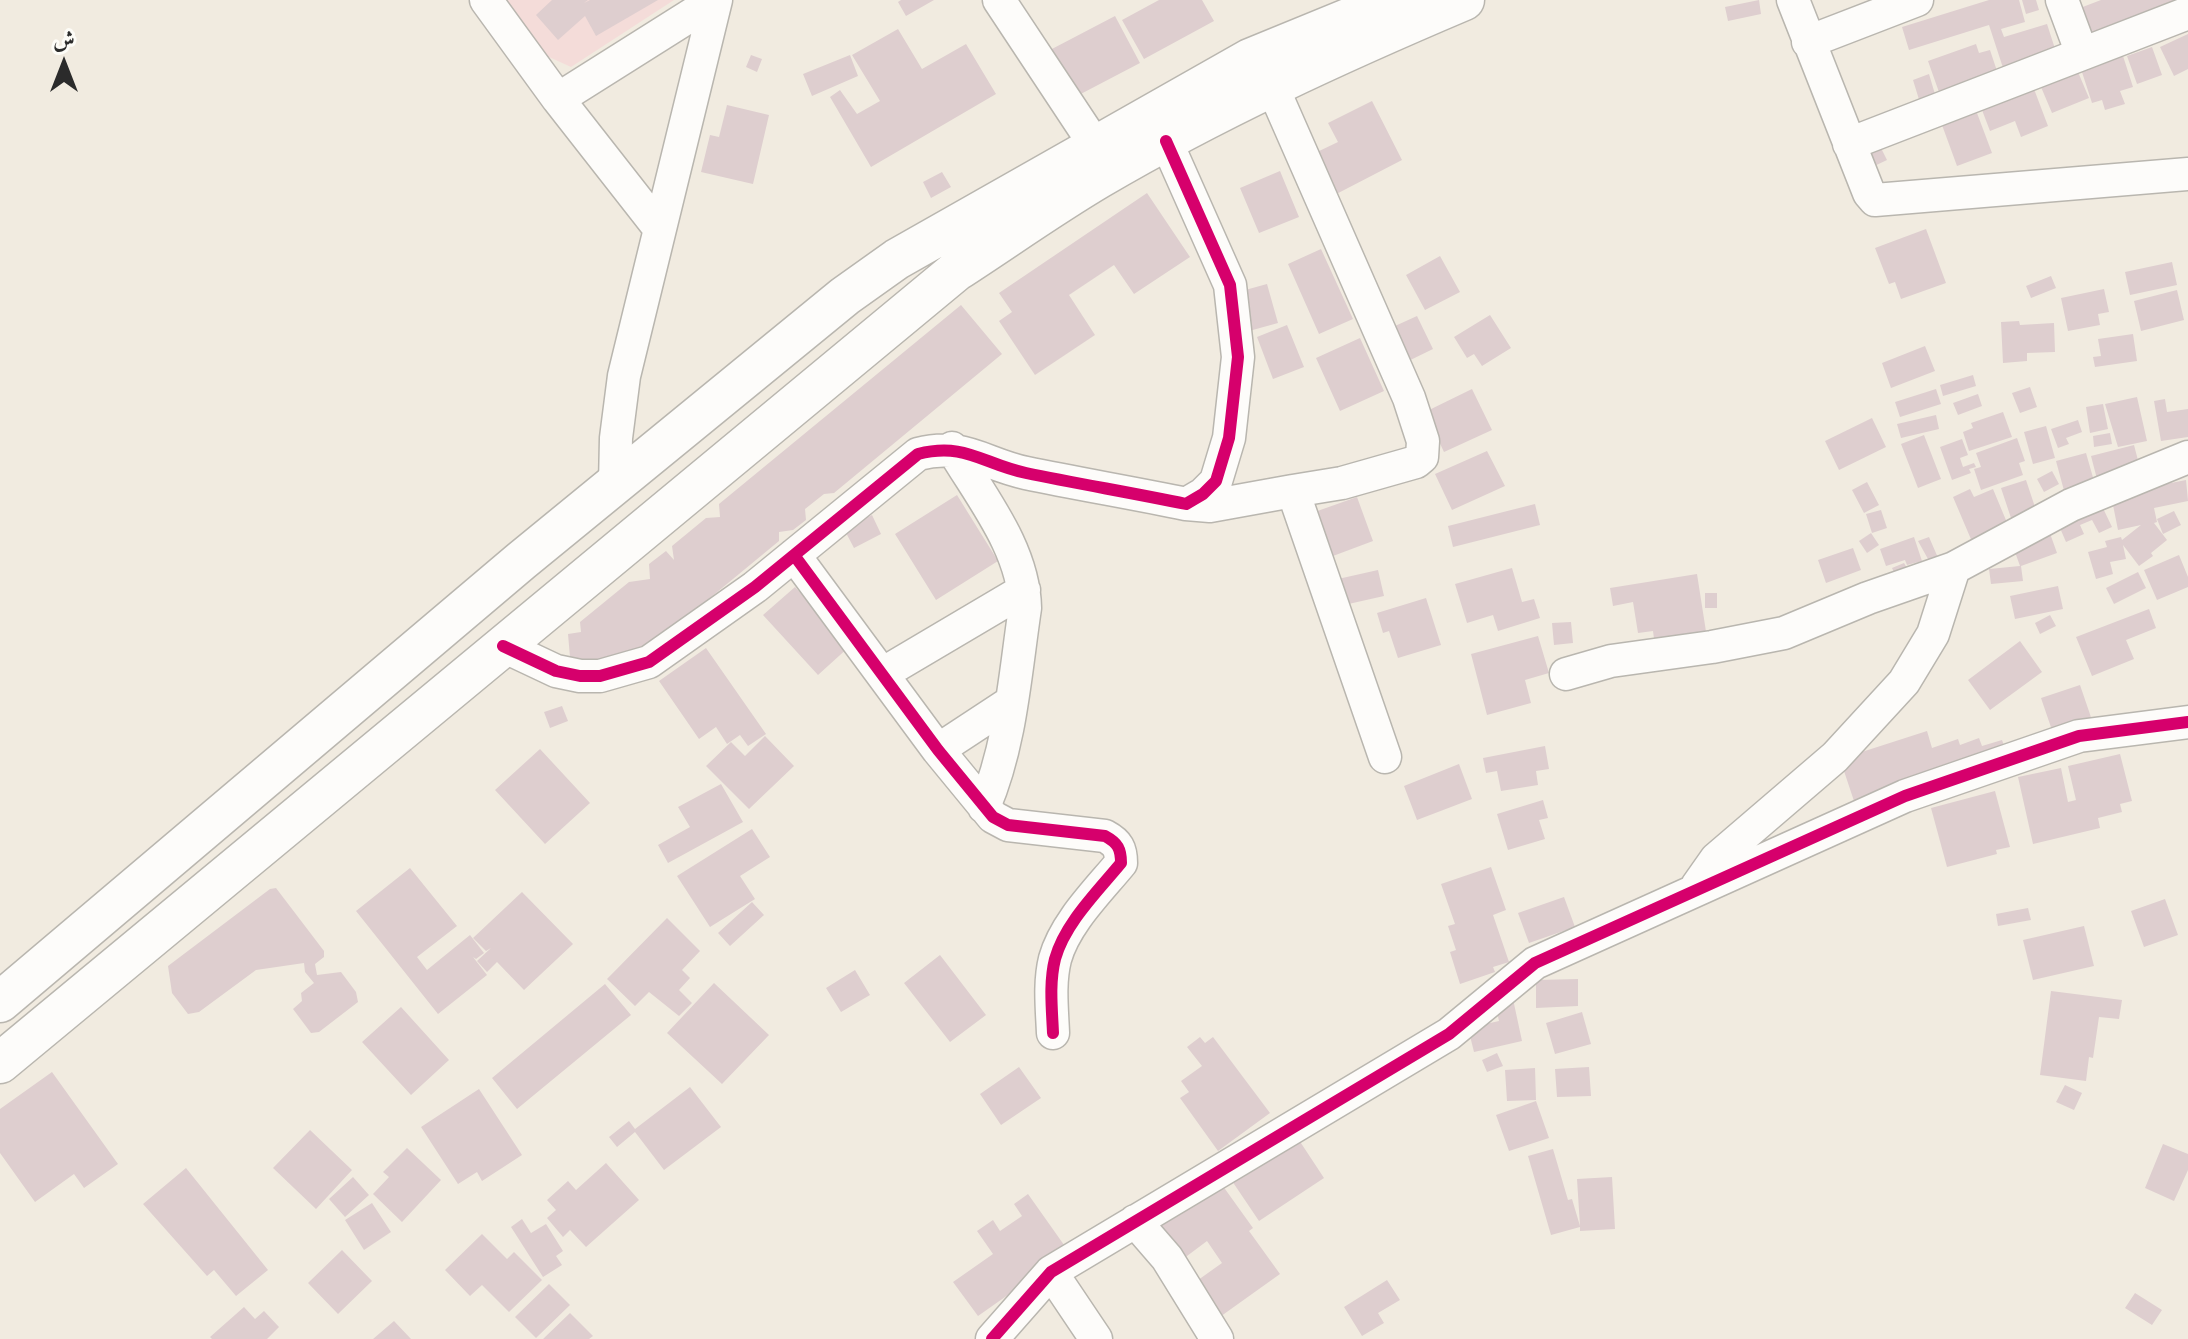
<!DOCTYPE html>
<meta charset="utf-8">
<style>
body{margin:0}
#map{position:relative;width:2188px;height:1339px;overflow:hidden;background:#f1ebe0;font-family:"IM FELL French Canon",Amiri,serif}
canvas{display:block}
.north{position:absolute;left:24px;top:24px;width:80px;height:80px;-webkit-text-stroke:6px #fdfcf7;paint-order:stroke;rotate:0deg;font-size:22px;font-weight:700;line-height:32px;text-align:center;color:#2b2b2b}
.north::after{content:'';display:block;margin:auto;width:28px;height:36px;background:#2b2b2b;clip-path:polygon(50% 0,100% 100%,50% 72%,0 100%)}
</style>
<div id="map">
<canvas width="2188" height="1339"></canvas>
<div class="north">ش</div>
</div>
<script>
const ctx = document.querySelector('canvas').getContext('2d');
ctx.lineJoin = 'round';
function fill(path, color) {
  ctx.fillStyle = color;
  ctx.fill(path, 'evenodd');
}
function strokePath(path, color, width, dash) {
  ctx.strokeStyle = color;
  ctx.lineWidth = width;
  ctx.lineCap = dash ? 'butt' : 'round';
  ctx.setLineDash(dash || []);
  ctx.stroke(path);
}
const built = new Path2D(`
 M502,0H674L571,67L538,52Z`);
const building = new Path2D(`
 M552,0H588L584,3L590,0H658L596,36L585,16L558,40L536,15Z
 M901,0H934L906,16L898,2Z
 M1159,0H1202L1214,21L1144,59L1122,20Z
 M1759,0L1761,14L1728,21L1725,7Z
 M1989,0H2019L2025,22L2001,29L2004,37L2047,24L2058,58L2005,74L1989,25L1909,50L1902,27Z
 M2022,0H2036L2039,10L2026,14Z
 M2101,0H2188L2079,46L2067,13Z
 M1115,16L1140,63L1075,97L1050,50Z
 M898,29L922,69L966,44L996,94L871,167L830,97L840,90L857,114L880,101L852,55Z
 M2188,34V69L2174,76L2160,47Z
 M1976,44L1979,53L1990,50L1998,74L1940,95L1928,61Z
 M2152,47L2162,75L2137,84L2127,56Z
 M751,55L762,59L757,72L746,67Z
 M850,55L858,76L812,96L803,74Z
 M2123,56L2133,87L2120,91L2125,104L2105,110L2102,100L2092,103L2081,69Z
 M2078,72L2089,98L2052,113L2041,87Z
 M1929,74L1937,101L1921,106L1913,80Z
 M2034,89L2048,126L2021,137L2015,121L1990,131L1982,110Z
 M1372,101L1402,160L1319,203L1315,153L1338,142L1328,123Z
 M727,105L769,115L753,184L701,172L710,135L719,137Z
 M1977,113L1992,153L1957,166L1942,125Z
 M1878,142L1887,160L1870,168L1861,151Z
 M1280,171L1299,217L1259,233L1240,188Z
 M942,172L951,187L931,198L923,182Z
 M1147,193L1190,257L1134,294L1114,265L1069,295L1095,335L1035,375L999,321L1012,312L999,293Z
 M1926,229L1946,283L1901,299L1895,282L1889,284L1875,248Z
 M1321,249L1353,319L1319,334L1288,264Z
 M1440,256L1460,292L1425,310L1406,275Z
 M2172,262L2177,285L2130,295L2125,272Z
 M2051,276L2056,288L2031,298L2026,286Z
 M1267,284L1278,323L1249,331L1238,292Z
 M2104,289L2109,312L2098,314L2100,325L2068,331L2061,298Z
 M2177,290L2184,320L2141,331L2134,301Z
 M961,305L1002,354L834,493L824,494L805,509L806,520L793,530L779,532V541L630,664L563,663L570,657L568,634L581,632L580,622L629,582L650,579L649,564L666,551L674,560L672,546L706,518L720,517L719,504Z
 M1490,315L1511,348L1482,366L1474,354L1467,358L1454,337Z
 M1417,316L1433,349L1394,368L1384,331Z
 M2019,321L2020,325L2054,323L2055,352L2027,353V361L2003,363L2001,322Z
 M1287,325L1304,367L1273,379L1257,337Z
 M2133,334L2137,361L2095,367L2093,357L2101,356L2098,339Z
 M1360,338L1384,391L1340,411L1316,358Z
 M1925,346L1935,371L1891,388L1882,363Z
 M1973,375L1976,386L1943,396L1940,385Z
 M2030,387L2037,407L2020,413L2012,393Z
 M1472,389L1492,430L1444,452L1425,412Z
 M1936,389L1941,404L1900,417L1895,402Z
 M1978,394L1982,406L1958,415L1953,403Z
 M2137,397L2147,441L2118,447L2105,404Z
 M2165,399L2167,412L2188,409V437L2161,441L2154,401Z
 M2103,404L2108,429L2090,433L2086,407Z
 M2003,412L2012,437L1969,451L1963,432L1973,428L1971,423Z
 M1936,415L1939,429L1901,438L1897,424Z
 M1872,418L1886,447L1839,470L1825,441Z
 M2078,420L2082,432L2066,438L2069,444L2058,448L2051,429Z
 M2046,426L2055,458L2033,464L2024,432Z
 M2110,433L2112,444L2094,447L2093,436Z
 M1924,435L1941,479L1918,488L1901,444Z
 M2017,438L2025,461L2019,463L2023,475L1981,490L1974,469L1981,467L1976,453Z
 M1962,439L1968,455L1960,458L1963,467L1974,463L1976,467L1969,469L1971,473L1952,480L1940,447Z
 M2134,445L2140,468L2097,479L2091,456Z
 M1487,451L1505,486L1452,510L1435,474Z
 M2086,453L2100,502L2112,527L2099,533L2092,520L2080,525L2084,534L2066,542L2051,507L2066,498L2056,461Z
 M2052,471L2059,484L2044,492L2037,479Z
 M2026,480L2037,513L2012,521L2001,488Z
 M2186,480L2188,501L2154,508L2157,522L2154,523L2167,540L2151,553L2153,556L2139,566L2123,545L2126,559L2110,562L2113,574L2096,579L2088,552L2107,547L2105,541L2121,537L2122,540L2141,525L2118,530L2111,495Z
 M1867,482L1879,505L1864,513L1852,490Z
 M1970,489L1974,497L1993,489L2008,525L1976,551L1953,497Z
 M957,495L998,561L936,600L895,534Z
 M1357,497L1373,541L1325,559L1309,514Z
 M1535,504L1540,525L1453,547L1448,526Z
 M1881,510L1887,528L1872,533L1866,514Z
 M2174,511L2181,525L2163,534L2157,519Z
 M872,515L881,534L854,548L844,529Z
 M2047,525L2057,553L2021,566L2023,581L1991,584L1989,569L2020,566L2010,538Z
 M1871,533L1879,545L1867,553L1859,541Z
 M1914,537L1922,561L1907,565L1905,560L1886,566L1880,549Z
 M1929,537L1942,567L1900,585L1892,568L1904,563L1907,568L1928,559L1918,541Z
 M1853,548L1861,570L1826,583L1818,560Z
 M2179,555L2188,577V587L2157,600L2144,570Z
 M1512,568L1522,602L1534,599L1540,618L1498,631L1493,615L1467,623L1455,584Z
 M1378,570L1384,596L1344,605L1338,579Z
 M2138,572L2146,588L2114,604L2106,588Z
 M1697,574L1707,638L1655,646L1653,631L1638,633L1633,602L1613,606L1610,588Z
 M2058,586L2063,609L2015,619L2010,596Z
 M795,587L850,646L818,675L763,615Z
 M1705,593H1717V608H1705Z
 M1426,598L1441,645L1398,658L1389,631L1383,633L1377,613Z
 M2149,609L2156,628L2126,640L2134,659L2092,676L2076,637Z
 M2050,615L2056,626L2040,634L2035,623Z
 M1571,622L1573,643L1554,645L1552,623Z
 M1538,636L1549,673L1525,680L1531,703L1487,715L1471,654Z
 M2020,641L2042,672L1990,710L1968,680Z
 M706,648L766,734L748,746L740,735L727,744L716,727L699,739L659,681Z
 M2080,685L2094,726L2055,739L2041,698Z
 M562,706L568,721L550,728L544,712Z
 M1927,731L1932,748L1958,739L1960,745L1979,738L1982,746L2002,740L2009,760L1857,810L1840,759Z
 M765,736L794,766L749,809L706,766L731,742L745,756Z
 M1545,746L1549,769L1536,771L1538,785L1501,791L1497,771L1486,773L1483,758Z
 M540,749L590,803L545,844L495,790Z
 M2120,754L2132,801L2120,804L2122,812L2098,818L2100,828L2033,844L2018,777L2061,768L2068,802L2076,800L2068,766Z
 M1459,764L1472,799L1417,820L1404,786Z
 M721,784L743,822L668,863L658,845L690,827L678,807Z
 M1995,791L2010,847L1996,850L1997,854L1947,867L1931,808Z
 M1543,800L1548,818L1539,820L1545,839L1508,850L1497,814Z
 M752,829L770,857L740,876L755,899L710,927L677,876Z
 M1491,867L1506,910L1493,915L1509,962L1493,967L1495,972L1460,984L1450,952L1456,950L1448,926L1455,924L1441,884Z
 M410,868L457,926L417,957L427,970L470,935L484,953L476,959L473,957L487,975L438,1014L356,911Z
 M276,888L324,951V957L315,964L317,975L341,972L356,992L358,1002L319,1032L311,1033L293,1009L302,1001L301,993L314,983L305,972L304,963L256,970L199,1012L188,1014L172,993L168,966L270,889Z
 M522,892L573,944L524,990L497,962L487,972L477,961L491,948L486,951L473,938Z
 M1564,897L1575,927L1529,943L1518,913Z
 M2165,899L2178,935L2144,947L2131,911Z
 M752,902L764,915L730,946L718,933Z
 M2028,908L2031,920L1998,926L1996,914Z
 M667,918L700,951L682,970L690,978L679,990L692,1003L679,1016L649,992L635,1006L607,979Z
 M2084,926L2094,966L2033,980L2023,940Z
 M940,955L986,1015L950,1042L904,983Z
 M855,970L870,995L841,1012L826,988Z
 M1578,979V1006L1536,1008V980Z
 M714,983L769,1035L722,1084L667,1033Z
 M605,984L631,1015L517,1109L492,1078Z
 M2051,991L2122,1000L2119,1019L2099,1017L2093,1058L2089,1057L2086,1081L2040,1075Z
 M1513,999L1522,1041L1474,1052L1468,1028L1499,1021L1495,1003Z
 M401,1007L449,1060L411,1095L362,1042Z
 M1582,1012L1591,1044L1555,1054L1546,1023Z
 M1200,1037L1205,1043L1213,1037L1270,1113L1218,1151L1180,1098L1189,1092L1181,1081L1202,1066L1187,1047Z
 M1497,1053L1503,1066L1487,1072L1482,1060Z
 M1019,1067L1041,1098L1001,1125L980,1094Z
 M1589,1067L1591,1096L1557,1097L1555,1069Z
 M1535,1068L1536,1100L1507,1101L1505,1070Z
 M52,1072L118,1164L84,1188L74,1174L35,1202L0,1153V1109Z
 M2065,1085L2082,1093L2074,1110L2056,1102Z
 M690,1087L721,1127L664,1170L635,1132L617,1147L609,1137L629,1121L635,1129Z
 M479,1089L522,1155L482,1181L477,1172L458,1184L421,1127Z
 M1536,1101L1549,1138L1509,1151L1496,1115Z
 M310,1130L352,1170L316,1209L273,1168Z
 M1295,1134L1324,1178L1259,1221L1230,1178Z
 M2163,1144L2188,1154V1170L2174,1201L2145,1188Z
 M407,1148L441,1180L402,1222L373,1194L389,1177L383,1172Z
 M1553,1149L1568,1200L1572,1199L1580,1226L1577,1179L1612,1177L1615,1229L1580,1231V1227L1551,1235L1528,1156Z
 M606,1163L639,1200L586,1247L570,1230L563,1237L547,1218L556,1210L547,1200L568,1181L576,1190Z
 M186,1168L268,1270L236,1296L214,1270L207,1276L143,1204Z
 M353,1177L369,1195L345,1217L329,1199Z
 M1220,1182L1253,1228L1249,1231L1280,1274L1210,1324L1184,1290L1222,1263L1207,1241L1167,1271L1137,1229Z
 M1028,1194L1069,1252L978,1316L953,1282L993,1254L977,1231L993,1220L1000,1231L1022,1216L1014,1204Z
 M372,1203L391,1232L364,1250L345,1220Z
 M522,1219L531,1233L546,1224L563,1251L556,1256L562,1265L543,1277L511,1227Z
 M482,1234L507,1259L514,1252L542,1280L509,1312L482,1285L470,1296L445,1270Z
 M342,1250L372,1281L338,1314L308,1283Z
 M1387,1280L1400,1300L1378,1313L1384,1323L1362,1336L1344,1307Z
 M549,1284L570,1305L536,1338L515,1317Z
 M2135,1293L2162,1310L2152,1325L2125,1308Z
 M244,1307L255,1319L264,1311L279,1327L267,1339H212L210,1337Z
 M570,1313L593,1336L589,1339H543Z
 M394,1321L411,1339H373Z`);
const minor = new Path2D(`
 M486,0L558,99L659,228
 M999,0L1095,145
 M1793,0L1869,193L1875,200L2188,174
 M1808,42L1917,0
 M2082,54L2188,13
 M1272,86L1409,398L1423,441L1422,457L1416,462L1342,483L1293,491
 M558,99L715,0
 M1849,144L2082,54L2062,0
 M952,448C981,497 1024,549 1025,608C1015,674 1011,744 984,807
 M615,485L616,438L624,376L716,0
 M1186,504L1210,506L1293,491L1385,757
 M794,555L938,750L993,817L1008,825L1105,836C1118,843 1121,849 1121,863C1098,891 1065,923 1055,959C1049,983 1052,1009 1053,1033
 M503,646L556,671L580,676H600L649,662L755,587L918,454C965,442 983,464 1026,473C1079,484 1133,493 1186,504L1203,494L1216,481L1229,438L1238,357L1230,285L1166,141
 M882,674L1024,590
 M1566,674L1611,661L1712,647L1784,633L1868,598L1954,568L2071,505L2188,457
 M938,750L1011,702
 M1697,886L1716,859L1835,757L1904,682L1933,634L1954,568
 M1135,1221L1167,1258L1217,1339
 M1051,1272L1096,1339
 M992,1339L1051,1272L1449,1034L1535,963L1905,796L2079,736L2188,722`);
const major = new Path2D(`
 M0,1002L521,561L845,296L897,259L1250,59L1394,0
 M0,1063L956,271C1004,240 1050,207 1099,178C1215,110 1339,53 1464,0`);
const cycleway = new Path2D(`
 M794,555L938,750L993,817L1008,825L1105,836C1118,843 1121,849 1121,863C1098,891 1065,923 1055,959C1049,983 1052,1009 1053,1033
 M503,646L556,671L580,676H600L649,662L755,587L918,454C965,442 983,464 1026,473C1079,484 1133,493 1186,504L1203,494L1216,481L1229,438L1238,357L1230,285L1166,141
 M992,1339L1051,1272L1449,1034L1535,963L1905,796L2079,736L2188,722`);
fill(built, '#f4dcd9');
fill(building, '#dececf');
strokePath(minor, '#b9b6af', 35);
strokePath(major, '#b9b6af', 43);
strokePath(minor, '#fdfcfa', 32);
strokePath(major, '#fdfcfa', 40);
strokePath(cycleway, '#d6006c', 12);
</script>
